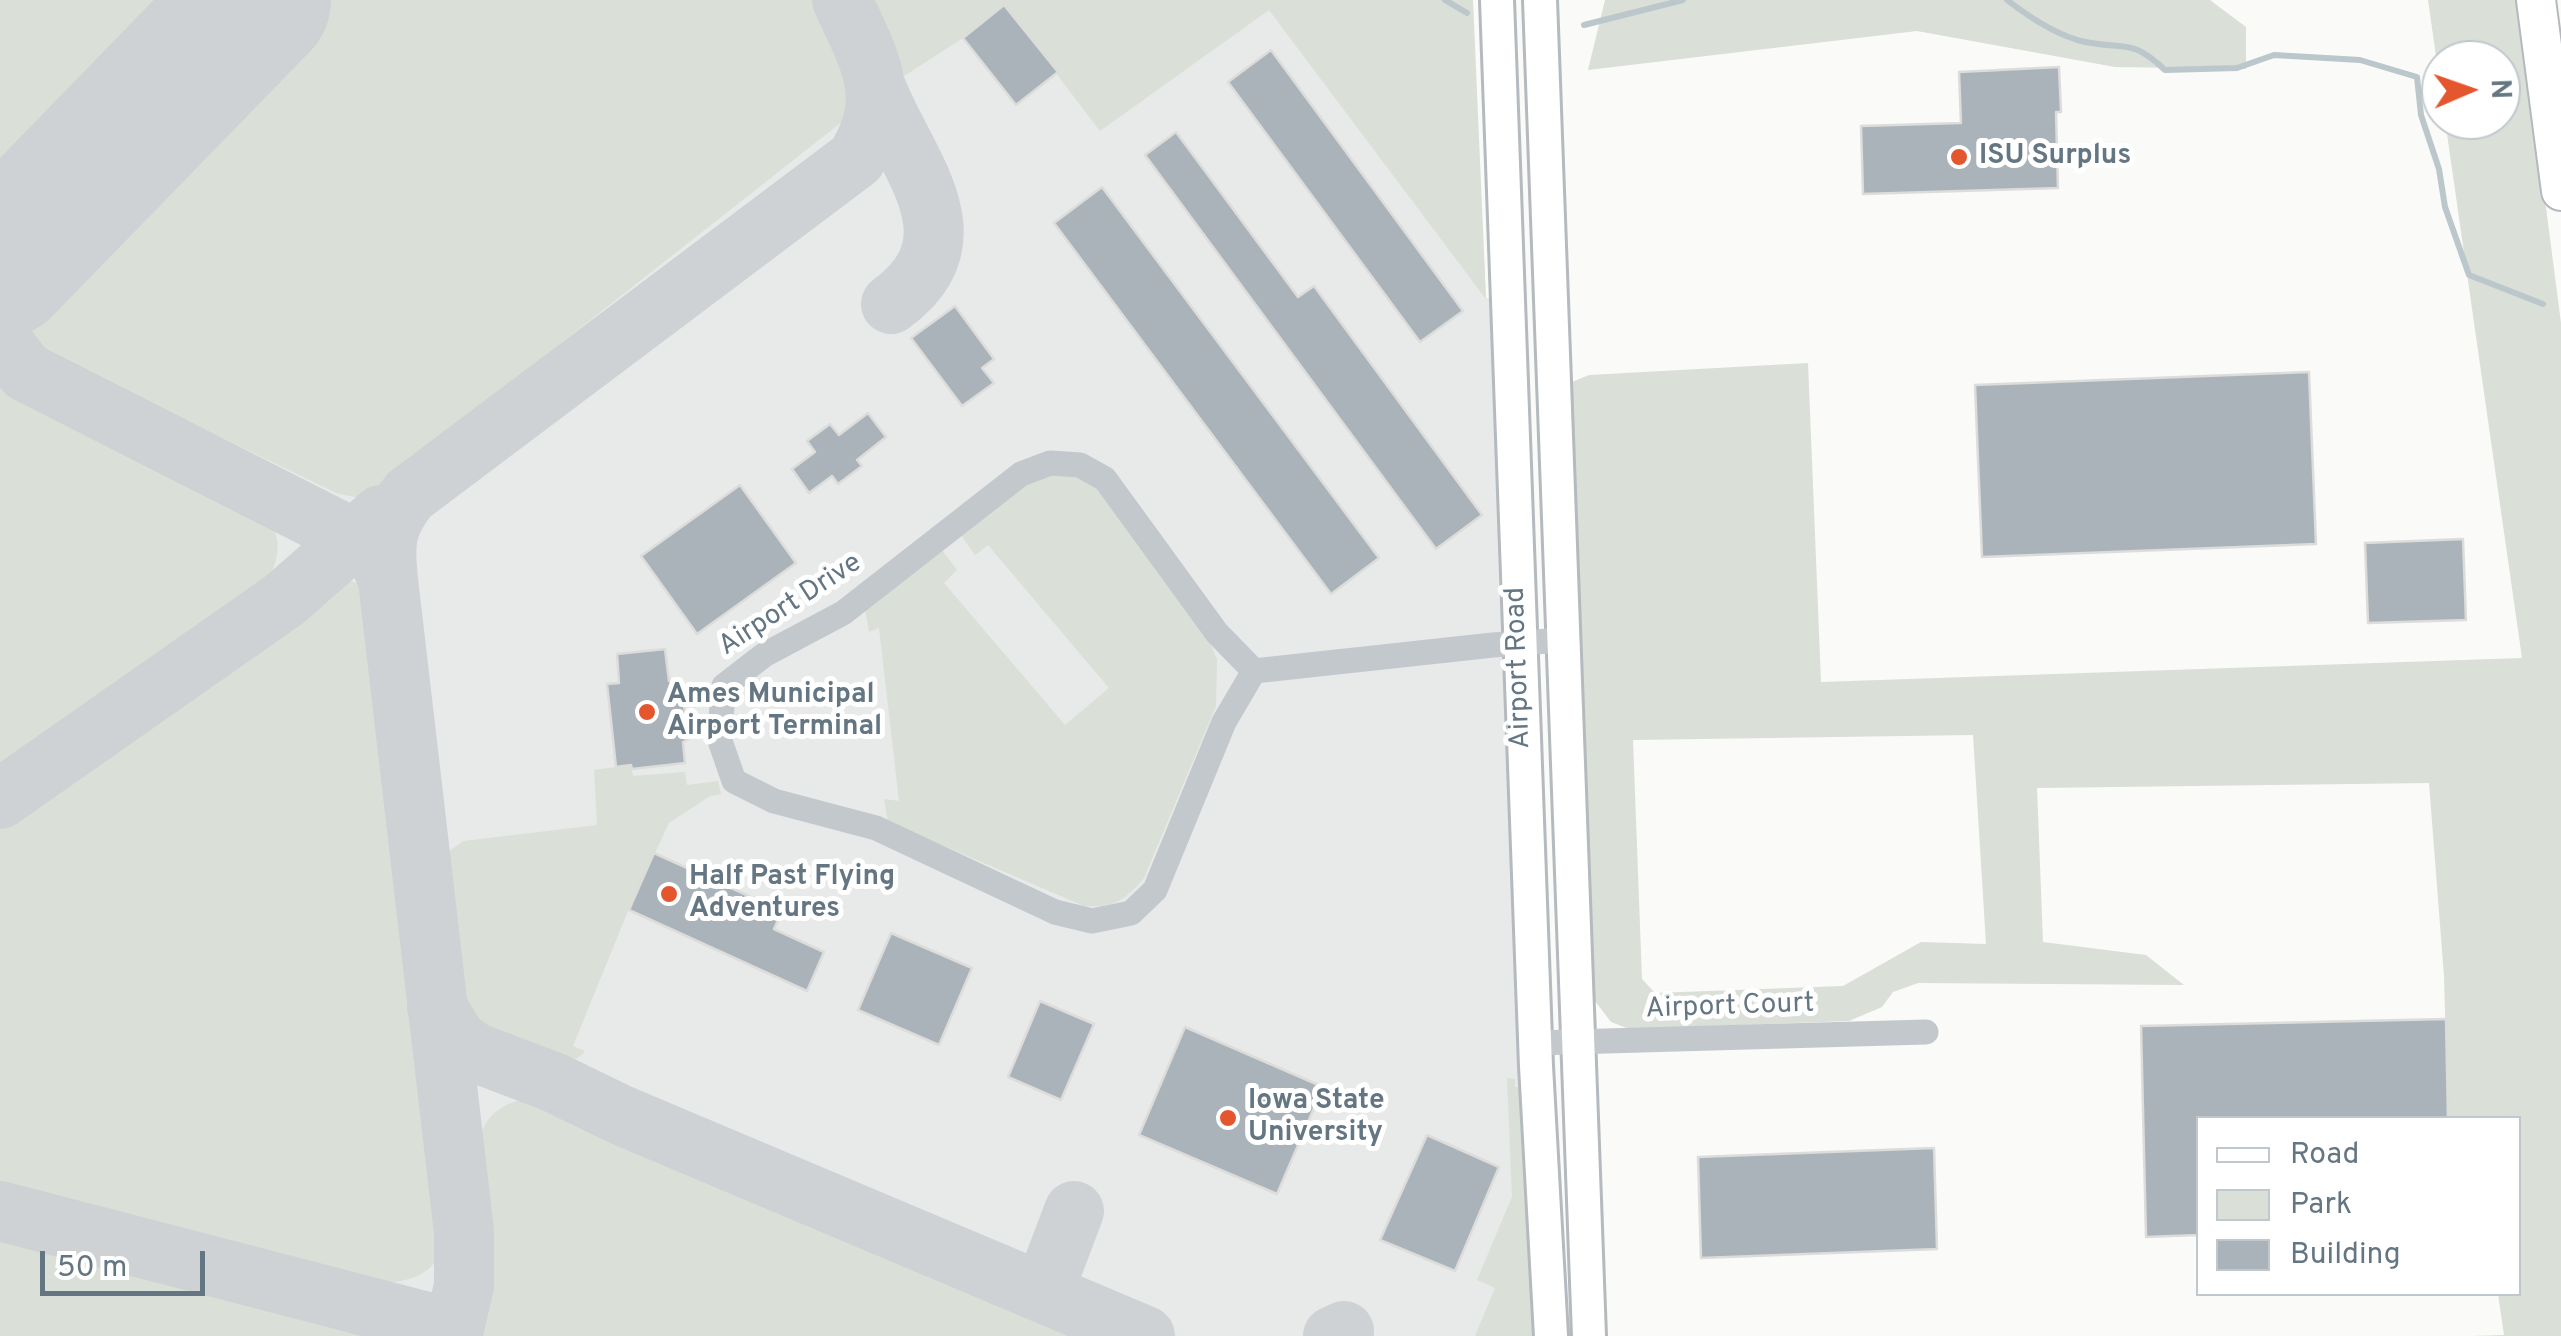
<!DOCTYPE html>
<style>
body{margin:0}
#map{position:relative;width:2561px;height:1336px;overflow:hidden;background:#fafaf8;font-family:Overpass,sans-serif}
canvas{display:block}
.legend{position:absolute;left:2196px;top:1116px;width:325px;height:180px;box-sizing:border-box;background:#fff;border:2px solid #c1c8cd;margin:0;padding:12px 18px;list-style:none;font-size:30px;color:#657683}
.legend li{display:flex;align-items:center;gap:20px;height:50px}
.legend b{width:50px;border:2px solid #c1c8cd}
.north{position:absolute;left:2421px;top:40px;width:100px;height:100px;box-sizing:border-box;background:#fff;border:2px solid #c1c8cd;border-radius:50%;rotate:88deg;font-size:28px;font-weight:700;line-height:40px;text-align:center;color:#657683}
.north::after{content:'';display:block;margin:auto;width:35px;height:45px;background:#e4572e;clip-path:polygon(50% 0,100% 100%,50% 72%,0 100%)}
.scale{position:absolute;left:40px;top:1251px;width:165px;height:45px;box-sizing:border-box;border:5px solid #657683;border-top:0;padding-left:12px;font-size:30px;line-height:35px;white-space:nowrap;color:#657683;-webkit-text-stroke:8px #fff;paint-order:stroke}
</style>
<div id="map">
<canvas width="2561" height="1336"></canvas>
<ul class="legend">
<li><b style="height:12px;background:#fff"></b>Road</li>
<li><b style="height:28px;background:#dadfd7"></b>Park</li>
<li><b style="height:28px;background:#aab3b9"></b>Building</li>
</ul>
<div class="north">N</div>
<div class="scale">50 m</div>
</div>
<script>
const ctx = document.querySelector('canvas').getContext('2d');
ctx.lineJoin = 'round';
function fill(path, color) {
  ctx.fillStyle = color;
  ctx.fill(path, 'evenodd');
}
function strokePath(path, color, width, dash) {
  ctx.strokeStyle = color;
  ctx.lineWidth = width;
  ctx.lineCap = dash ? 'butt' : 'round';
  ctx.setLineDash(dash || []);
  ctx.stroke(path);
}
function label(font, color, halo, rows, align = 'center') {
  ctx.font = font + ' Overpass,sans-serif';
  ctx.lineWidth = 10;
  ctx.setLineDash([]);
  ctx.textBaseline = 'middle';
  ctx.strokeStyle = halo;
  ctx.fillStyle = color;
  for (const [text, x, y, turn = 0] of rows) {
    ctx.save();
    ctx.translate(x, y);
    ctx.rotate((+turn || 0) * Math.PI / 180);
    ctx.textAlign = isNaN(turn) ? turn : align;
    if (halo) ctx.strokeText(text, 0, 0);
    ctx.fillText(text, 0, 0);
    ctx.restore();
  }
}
const built = new Path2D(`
 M0,0H1323L1477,115L1486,298H1495L1540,1336H0Z`);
const green = new Path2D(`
 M0,0H204L0,210Z
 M307,0H823L856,74L857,110L363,499L336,493L41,350L17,329L15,301Z
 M868,0H1473L1486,299L1269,10L1100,131L1004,5L963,38L904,76Z
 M1605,0H2210L2246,27V69L2115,67L1917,31L1588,70Z
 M2428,0H2519L2561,323V1336H2472L2504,1335L2498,1294H2518V1118H2448L2444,976L2429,783L2037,788L2043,942L2146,955L2184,985L1918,983L1893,992L1882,1007L1849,1021L1629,1029L1611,1022L1592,997L1567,396L1572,382L1589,375L1808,363L1821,682L2522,658L2445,120H2501V60H2441V91ZM1973,735L1986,944L1921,942L1843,986L1655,993L1642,979L1633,740Z
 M0,379L239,495C278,525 288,538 267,584L0,775Z
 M1045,473L1071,474L1097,485L1205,632L1217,659L1216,706L1144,878C1125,900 1114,908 1084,906L888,822L884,799L899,801L879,628L869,632L865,608L942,550L957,570L944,583L1065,725L1109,688L988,545L975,555L961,535L1028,480Z
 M341,579L374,587L446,1223C443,1273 419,1281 374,1284L0,1187V820Z
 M631,765L633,776L685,772L687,785L718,781L721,794L710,796L669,823L628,911L573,1046L585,1051C564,1081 494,1040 475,1023C465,1013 460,1002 457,989L454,988L440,875L449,851L464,841L597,825L594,770Z
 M1507,1078L1515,1079V1087H1521L1540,1336H1475L1495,1288L1477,1280L1512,1197Z
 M534,1098L555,1103L1109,1336H472C479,1309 486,1280 485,1251C482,1196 449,1106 534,1098Z
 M0,1224L356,1319L391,1331L396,1336H0Z`);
const stream = new Path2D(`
 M1445,0L1467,13
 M2007,0C2029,17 2057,36 2085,42C2126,50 2131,38 2165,70L2237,68L2274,55L2360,60L2417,77L2421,115L2439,169L2445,207L2469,275L2543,304
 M1584,25L1683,0`);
const taxiway = new Path2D(`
 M877,90C907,166 980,239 891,304
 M0,276L12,259L153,112
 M0,339L26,372L355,539L379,559L388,580L464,1232V1286L452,1336
 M388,580C384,541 385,526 409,495L856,159C895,97 869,60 842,0
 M0,799L284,600L381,515
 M437,1007L457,1040L474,1052L553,1082L621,1115L1145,1336
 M0,1211L454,1329
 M1043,1293L1074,1211
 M1333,1336L1344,1331`);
const runway = new Path2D(`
 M0,264L257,0`);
const building = new Path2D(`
 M1004,5L1058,72L1016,105L963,38Z
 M1271,50L1463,311L1420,342L1228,82Z
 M2059,67L2061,112H2056L2058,188L1863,194L1861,126L1961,123L1959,72Z
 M1176,132L1298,297L1314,286L1482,515L1436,549L1145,155Z
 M1102,187L1379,558L1331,594L1054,223Z
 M955,306L994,359L982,368L994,383L962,406L911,338Z
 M2309,372L2316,544L1982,557L1975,385Z
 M868,413L886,437L857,460L862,466L838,484L832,476L809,493L792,469L815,452L807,441L830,424L839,435Z
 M740,485L796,563L697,634L641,556Z
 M2463,539L2466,620L2368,623L2365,543Z
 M665,649L669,681L681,679L688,739L683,742L685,763L632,769L631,765L616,767L607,684L619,683L617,654Z
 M654,853L782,911L774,929L824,952L807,991L629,910Z
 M891,933L972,968L939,1045L858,1010Z
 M1040,1001L1094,1024L1061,1100L1008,1077Z
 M2446,1019L2448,1118H2198V1235L2146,1237L2141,1026Z
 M1185,1027L1323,1087L1277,1194L1139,1135Z
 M1427,1135L1499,1167L1455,1271L1380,1240Z
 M1934,1148L1937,1249L1701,1258L1698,1157Z`);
const minor = new Path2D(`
 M1050,463L1080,465L1105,479L1217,633L1254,671L1224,722L1155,890L1131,913L1092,921L1055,912L876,828L774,801L734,781L719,738L724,686L764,655L843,613L1021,474Z
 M1254,671L1493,645L1562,640
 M1535,1043L1926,1032`);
const major = new Path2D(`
 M1497,0L1536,1066L1551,1336
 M1540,0L1589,1336`);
const highway = new Path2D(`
 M2536,0L2561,191`);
const markers = [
 [1959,157,10,"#e4572e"],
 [647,712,10,"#e4572e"],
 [669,894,10,"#e4572e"],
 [1228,1118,10,"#e4572e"]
];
const poiNames = [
 ["ISU Surplus",1979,157],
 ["Ames Municipal",667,696],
 ["Airport Terminal",667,728],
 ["Half Past Flying",689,878],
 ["Adventures",689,910],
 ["Iowa State",1248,1102],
 ["University",1248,1134]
];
const streetNames = [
 ["Airport Drive",791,606,-33],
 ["Airport Road",1520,668,-92],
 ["Airport Court",1730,1008,-2]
];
fill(built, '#e8e9e9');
fill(green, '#dadfd7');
strokePath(stream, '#bbc7cb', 6);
strokePath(taxiway, '#ced2d4', 60);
strokePath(runway, '#ced2d4', 148);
fill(building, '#aab3b9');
strokePath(building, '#dcdcda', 2.5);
strokePath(major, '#b5babe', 38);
strokePath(highway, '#b4b9bd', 42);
strokePath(minor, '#c3c8cc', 25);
strokePath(major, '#fff', 32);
strokePath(highway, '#fff', 38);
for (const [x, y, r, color] of markers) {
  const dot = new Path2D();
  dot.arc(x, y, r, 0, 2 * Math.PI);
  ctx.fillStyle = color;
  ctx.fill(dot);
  strokePath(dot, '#fff', 4);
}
label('bold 28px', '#657683', '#fff', poiNames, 'left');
label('28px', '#657683', '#fff', streetNames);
</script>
